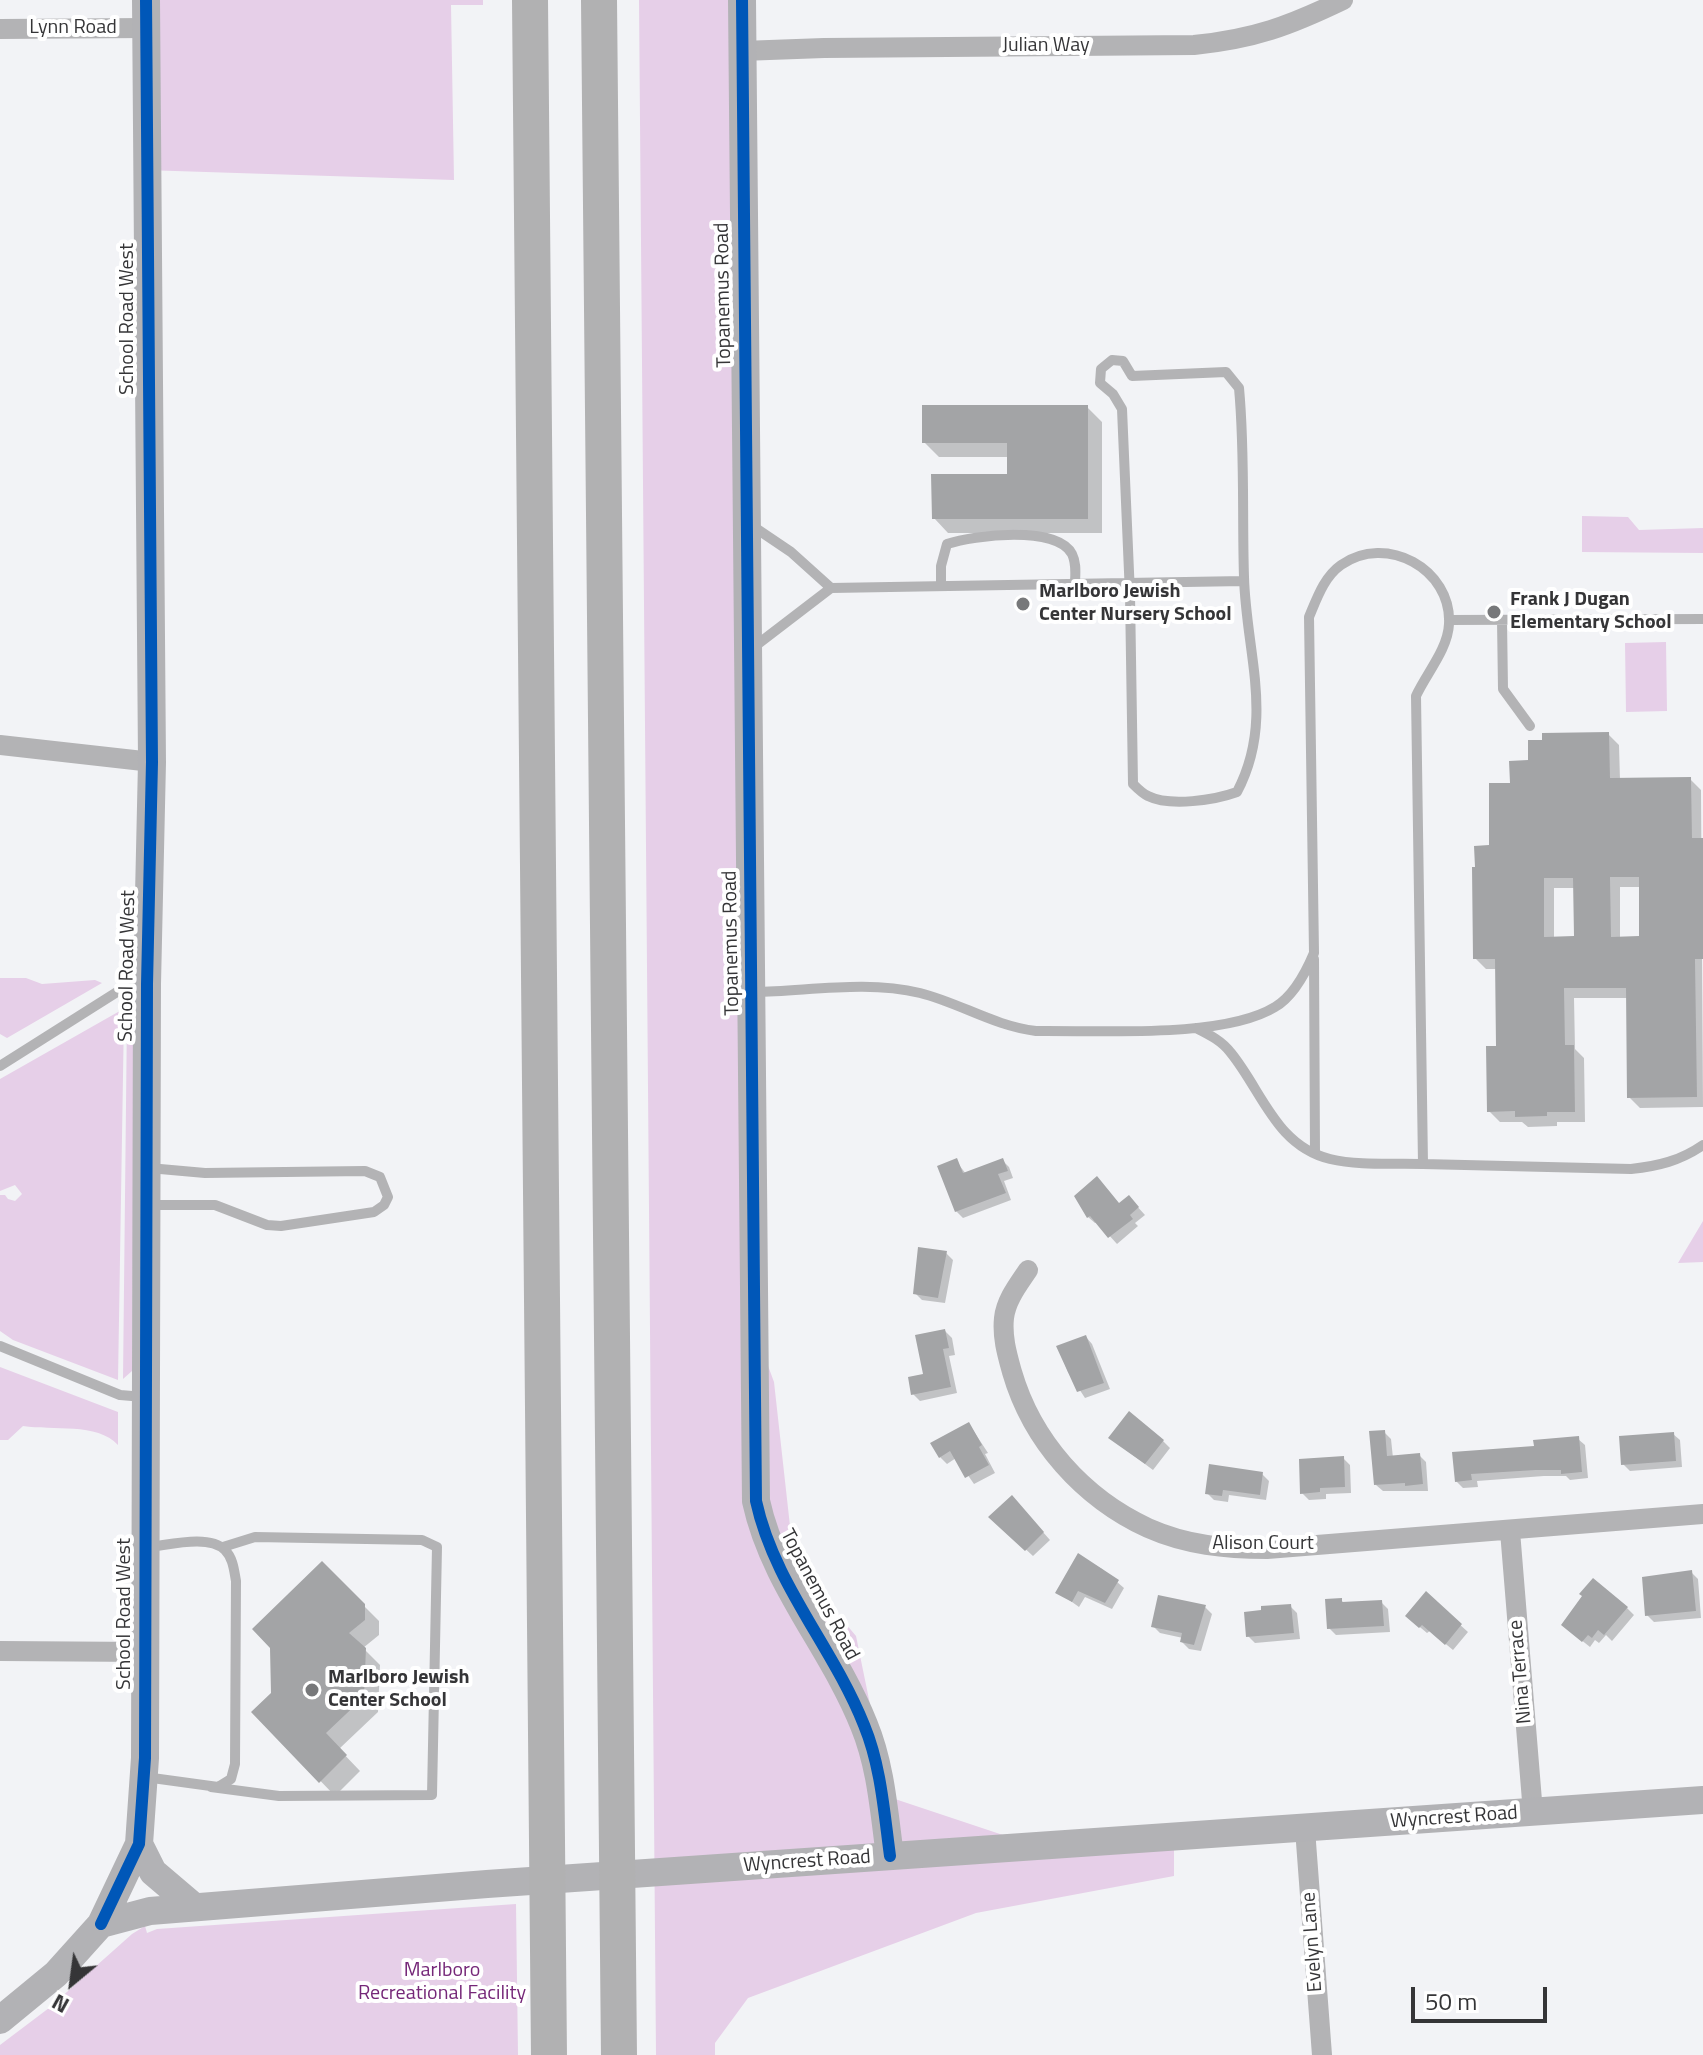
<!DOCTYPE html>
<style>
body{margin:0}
#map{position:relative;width:1703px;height:2055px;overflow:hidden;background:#f2f3f6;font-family:"Titillium Web",sans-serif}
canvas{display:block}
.north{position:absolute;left:32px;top:1943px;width:80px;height:80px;-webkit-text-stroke:6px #fff;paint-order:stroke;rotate:209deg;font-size:22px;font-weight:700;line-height:32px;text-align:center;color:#353537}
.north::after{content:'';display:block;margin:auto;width:28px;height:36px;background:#353537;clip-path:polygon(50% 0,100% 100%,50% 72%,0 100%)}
.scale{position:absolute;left:1411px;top:1987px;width:136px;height:36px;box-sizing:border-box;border:4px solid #353537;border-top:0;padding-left:10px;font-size:24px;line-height:28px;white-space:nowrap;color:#353537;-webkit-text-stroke:6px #fff;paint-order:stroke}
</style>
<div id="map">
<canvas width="1703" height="2055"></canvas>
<div class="north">N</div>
<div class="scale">50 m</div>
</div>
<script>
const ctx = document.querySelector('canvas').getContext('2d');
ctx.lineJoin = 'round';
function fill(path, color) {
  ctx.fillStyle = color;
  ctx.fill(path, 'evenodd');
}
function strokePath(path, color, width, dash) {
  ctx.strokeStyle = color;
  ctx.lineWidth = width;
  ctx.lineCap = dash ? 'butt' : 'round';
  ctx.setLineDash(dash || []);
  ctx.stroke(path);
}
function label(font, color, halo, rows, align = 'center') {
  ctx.font = font + ' "Titillium Web",sans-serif';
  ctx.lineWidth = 8;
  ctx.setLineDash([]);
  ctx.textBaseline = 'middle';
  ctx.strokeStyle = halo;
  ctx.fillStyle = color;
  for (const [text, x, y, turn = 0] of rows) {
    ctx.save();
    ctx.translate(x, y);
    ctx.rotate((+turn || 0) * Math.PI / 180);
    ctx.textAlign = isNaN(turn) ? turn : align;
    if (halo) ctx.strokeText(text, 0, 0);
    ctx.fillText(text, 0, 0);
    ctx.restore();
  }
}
const green = new Path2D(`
 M143,0H483V5H451L454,180L144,170Z
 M639,0H732L743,1298L774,1382L794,1562L856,1636L889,1797L1039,1847L1174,1837V1876L976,1913L748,1998L715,2043V2055H656Z
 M1582,516L1628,517L1639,530L1703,528V553L1582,552Z
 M1666,642L1667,711L1626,712L1625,643Z
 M0,978H26L42,984L95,980L102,983L7,1038L0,1034Z
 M118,1012L124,1015L118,1380L13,1340L0,1331V1195H5L8,1199L15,1201L22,1194L15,1185L0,1191V1079Z
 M127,1014L135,1021L132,1371L123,1379Z
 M1703,1221V1262L1678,1263Z
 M0,1367L118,1412V1445C97,1422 53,1431 23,1426L8,1440H0Z
 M516,1904L518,2055H0V2045L49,2008L132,1934L145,1926L147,1933L157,1929Z`);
const shadow = new Path2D(`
 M1087,407L1102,422V533H948L934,518L1009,476V457H939L924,442Z
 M1608,734L1619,745L1620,780L1690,779L1701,790L1703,1107L1640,1108L1629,1097L1628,998H1574L1575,1049L1584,1058L1585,1122H1557V1126L1528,1127L1522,1122H1500L1489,1111L1498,1048L1497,969H1486L1475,958L1491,847L1512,785L1530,762ZM1620,887H1641V938L1620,939ZM1554,888H1575L1576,938L1554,939Z
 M1002,1160L1009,1167L1013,1178L1004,1181L1011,1200L963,1218L956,1211V1161L966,1174Z
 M1104,1186L1120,1205L1135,1204L1145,1215L1135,1223L1138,1226L1117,1244L1097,1222L1095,1223L1088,1217Z
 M946,1253L953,1260L945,1303L922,1300L915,1293Z
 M945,1331L952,1338L955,1355L949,1356L957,1393L920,1401L913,1394L925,1375Z
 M1086,1337L1092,1344L1110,1389L1085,1398L1068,1372L1058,1347Z
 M969,1424L988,1453L985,1454L995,1473L974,1484L956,1458L947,1464L940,1457Z
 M1384,1432L1391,1439L1393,1458L1419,1455L1426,1462L1428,1491H1383L1376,1485Z
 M1673,1434L1680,1440L1682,1467L1630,1471L1623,1464Z
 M1578,1439L1585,1445L1588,1478L1570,1480L1566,1476H1544L1477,1481L1478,1487L1463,1488L1456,1481L1455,1454L1536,1448Z
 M1163,1441L1170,1448L1153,1470L1118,1444Z
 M1343,1458L1350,1465L1351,1493L1326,1494V1499L1309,1500L1302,1493Z
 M1262,1474L1269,1481L1266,1500L1229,1495L1228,1502L1214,1500L1207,1493Z
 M1019,1505L1050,1540L1033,1556L991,1517Z
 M1079,1556L1102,1569L1124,1588L1112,1609L1085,1597L1079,1607L1058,1592Z
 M322,1564L379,1621V1635L363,1648L380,1665L378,1712L339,1749L360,1771L335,1796L254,1712L273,1694Z
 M1691,1572L1698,1579L1701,1618L1654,1622L1647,1615Z
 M1426,1594L1468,1632L1453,1650L1430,1631L1427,1633L1415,1623Z
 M1341,1600L1345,1604L1381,1602L1388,1609L1390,1632L1336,1635L1329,1628Z
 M1290,1606L1297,1613L1300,1639L1255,1643L1248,1636Z
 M1205,1607L1212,1614L1201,1651L1189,1649L1182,1642L1183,1638L1160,1633L1153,1626Z
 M1627,1608L1634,1615L1612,1641L1606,1635L1599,1643L1595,1640L1590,1647L1570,1631Z`);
const building = new Path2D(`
 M922,405H1088V519H932L931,474H1007V443H922Z
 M1609,732L1610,778L1691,777L1692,838H1703V959H1695L1697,1097L1627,1098L1626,988H1564L1565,1045H1574L1575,1112H1547V1116L1515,1117V1111L1487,1112L1486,1046H1496L1495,959H1473L1472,867H1475L1474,846L1489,845V783H1510L1509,761L1528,760V740H1542V733ZM1610,877H1639V936L1611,937ZM1544,878H1573L1574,936L1544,937Z
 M957,1158L963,1173L1003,1158L1008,1171L998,1174L1006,1193L955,1212L937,1166Z
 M1097,1176L1119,1203L1129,1195L1139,1207L1130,1215L1133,1219L1108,1238L1090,1216L1087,1218L1074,1196Z
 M918,1247L947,1251L938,1298L913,1294Z
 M945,1329L949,1348L943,1349L951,1387L911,1395L908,1377L923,1374L915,1335Z
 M1086,1335L1104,1383L1077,1392L1056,1346Z
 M1129,1411L1164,1440L1145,1464L1108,1438Z
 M969,1422L982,1445L979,1447L989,1465L965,1478L950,1451L939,1458L930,1443Z
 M1385,1430L1387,1456L1420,1453L1423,1484L1405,1486V1483L1374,1485L1369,1431Z
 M1674,1432L1676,1461L1621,1465L1619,1436Z
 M1579,1436L1582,1472L1561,1474V1470H1536L1471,1474L1472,1480L1455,1482L1452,1452L1534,1446L1533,1440Z
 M1344,1456L1345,1487L1320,1488V1492L1300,1494L1299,1459Z
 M1209,1464L1263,1472L1260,1495L1223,1490L1222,1496L1205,1494Z
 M1012,1495L1044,1532L1025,1551L988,1517Z
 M1078,1553L1119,1580L1105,1603L1078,1591L1072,1602L1055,1593Z
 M322,1561L365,1604V1620L349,1633L366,1648L364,1697L326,1733L347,1755L319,1783L251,1712L271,1693L270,1648L252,1629Z
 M1692,1570L1696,1611L1645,1616L1642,1577Z
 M1593,1578L1628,1607L1604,1635L1598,1630L1592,1638L1588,1635L1582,1642L1561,1625L1582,1596L1579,1594Z
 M1426,1591L1462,1624L1445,1645L1422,1625L1419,1628L1405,1616Z
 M1158,1595L1206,1605L1194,1645L1180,1642L1182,1633L1151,1627Z
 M1342,1598V1602L1382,1600L1384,1626L1327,1629L1325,1599Z
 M1291,1604L1294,1633L1246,1637L1244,1612L1261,1610V1606Z`);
const lane = new Path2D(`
 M1112,360L1123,361L1132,376L1226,372L1239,388C1245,451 1242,515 1244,577C1246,653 1275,720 1237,792C1215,800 1170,807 1148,796C1143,794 1137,788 1133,784L1130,595L1122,409L1113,394L1100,383L1101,369Z
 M751,525L791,552L831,588
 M941,586V566L947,544C974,535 1057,525 1072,554C1077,564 1075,575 1075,585
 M1449,620L1703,619
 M1502,620L1503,689L1530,726
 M754,647L831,588L1244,581
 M1314,959L1315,1153
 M755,992C809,991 867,980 920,993C960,1003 994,1026 1036,1031C1098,1030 1223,1039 1275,1007C1294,996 1306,972 1314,953L1309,617C1317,598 1324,577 1341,565C1386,533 1452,569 1449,624C1448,649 1426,674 1416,696L1423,1164C1393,1163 1359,1166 1330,1159C1276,1146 1262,1091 1231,1053C1222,1041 1210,1035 1196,1028
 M0,1066L117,992L145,984
 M1423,1164L1631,1169C1658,1166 1680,1161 1703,1145
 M149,1168L205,1173L365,1171L380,1177L388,1197L384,1205L374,1212L281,1226L267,1225L215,1205H150
 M0,1346L120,1395L144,1397
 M145,1777L218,1787L231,1779L235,1764L236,1581C234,1570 233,1558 225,1550C209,1534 169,1545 149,1547
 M211,1787L279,1796L432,1795L437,1547L422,1540L255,1537L223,1547`);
const street = new Path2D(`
 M0,29L146,28
 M742,51L824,48L1194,45C1254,39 1289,26 1343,0
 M0,745L152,762
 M1028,1270C1018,1285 1006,1300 1004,1318C1002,1337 1007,1354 1012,1372C1032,1441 1083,1498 1148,1528C1186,1545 1226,1549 1267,1549L1703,1514
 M1510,1531L1533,1813
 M0,1651L146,1652
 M1305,1829L1322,2055`);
const secondary = new Path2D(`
 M742,0L756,1501C774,1584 833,1647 864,1725C881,1766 884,1812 890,1856
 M139,1844L153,1872L193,1906
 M101,1924L139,1844L145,1758L147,984L152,762L146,0
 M0,2020L56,1974L101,1924L150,1911L487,1884L1703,1800`);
const highway = new Path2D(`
 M530,0L549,2055
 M599,0L619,2055`);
const cycleway = new Path2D(`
 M742,0L756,1501C774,1584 833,1647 864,1725C881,1766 884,1812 890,1856
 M101,1924L139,1844L145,1758L147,984L152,762L146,0`);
const markers = [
 [1023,604,8,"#77787a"],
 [1494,612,8,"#77787a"],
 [312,1690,8,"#77787a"]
];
const streetNames = [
 ["Lynn Road",73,28],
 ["Julian Way",1046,46],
 ["Topanemus Road",724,295,-91],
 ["School Road West",128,319,-90],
 ["Topanemus Road",732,943,-91],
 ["School Road West",128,966,-89],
 ["Alison Court",1263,1544],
 ["Topanemus Road",819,1595,62],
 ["School Road West",125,1614,-90],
 ["Nina Terrace",1521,1672,-95],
 ["Wyncrest Road",1454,1818,-4],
 ["Wyncrest Road",807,1862,-4],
 ["Evelyn Lane",1313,1942,-94]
];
const poiNames = [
 ["Marlboro Jewish",1039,592],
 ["Center Nursery School",1039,615],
 ["Frank J Dugan",1510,600],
 ["Elementary School",1510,623],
 ["Marlboro Jewish",328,1678],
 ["Center School",328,1701]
];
const parkNames = [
 ["Marlboro",442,1971],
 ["Recreational Facility",442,1994]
];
fill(green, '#e6cfe8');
fill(shadow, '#0003');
fill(building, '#a3a4a6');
strokePath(lane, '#b3b3b5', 10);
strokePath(street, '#b3b3b5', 20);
strokePath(secondary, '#b2b2b5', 28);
strokePath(highway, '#b1b1b2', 36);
strokePath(cycleway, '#0057b8', 12);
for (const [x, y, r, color] of markers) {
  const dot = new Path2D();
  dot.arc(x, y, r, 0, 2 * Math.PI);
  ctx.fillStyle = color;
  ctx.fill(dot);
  strokePath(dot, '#fff', 3);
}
label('20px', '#353537', '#fff', streetNames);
label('bold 20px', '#353537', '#fff', poiNames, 'left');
label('20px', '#752778', '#fff', parkNames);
</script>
